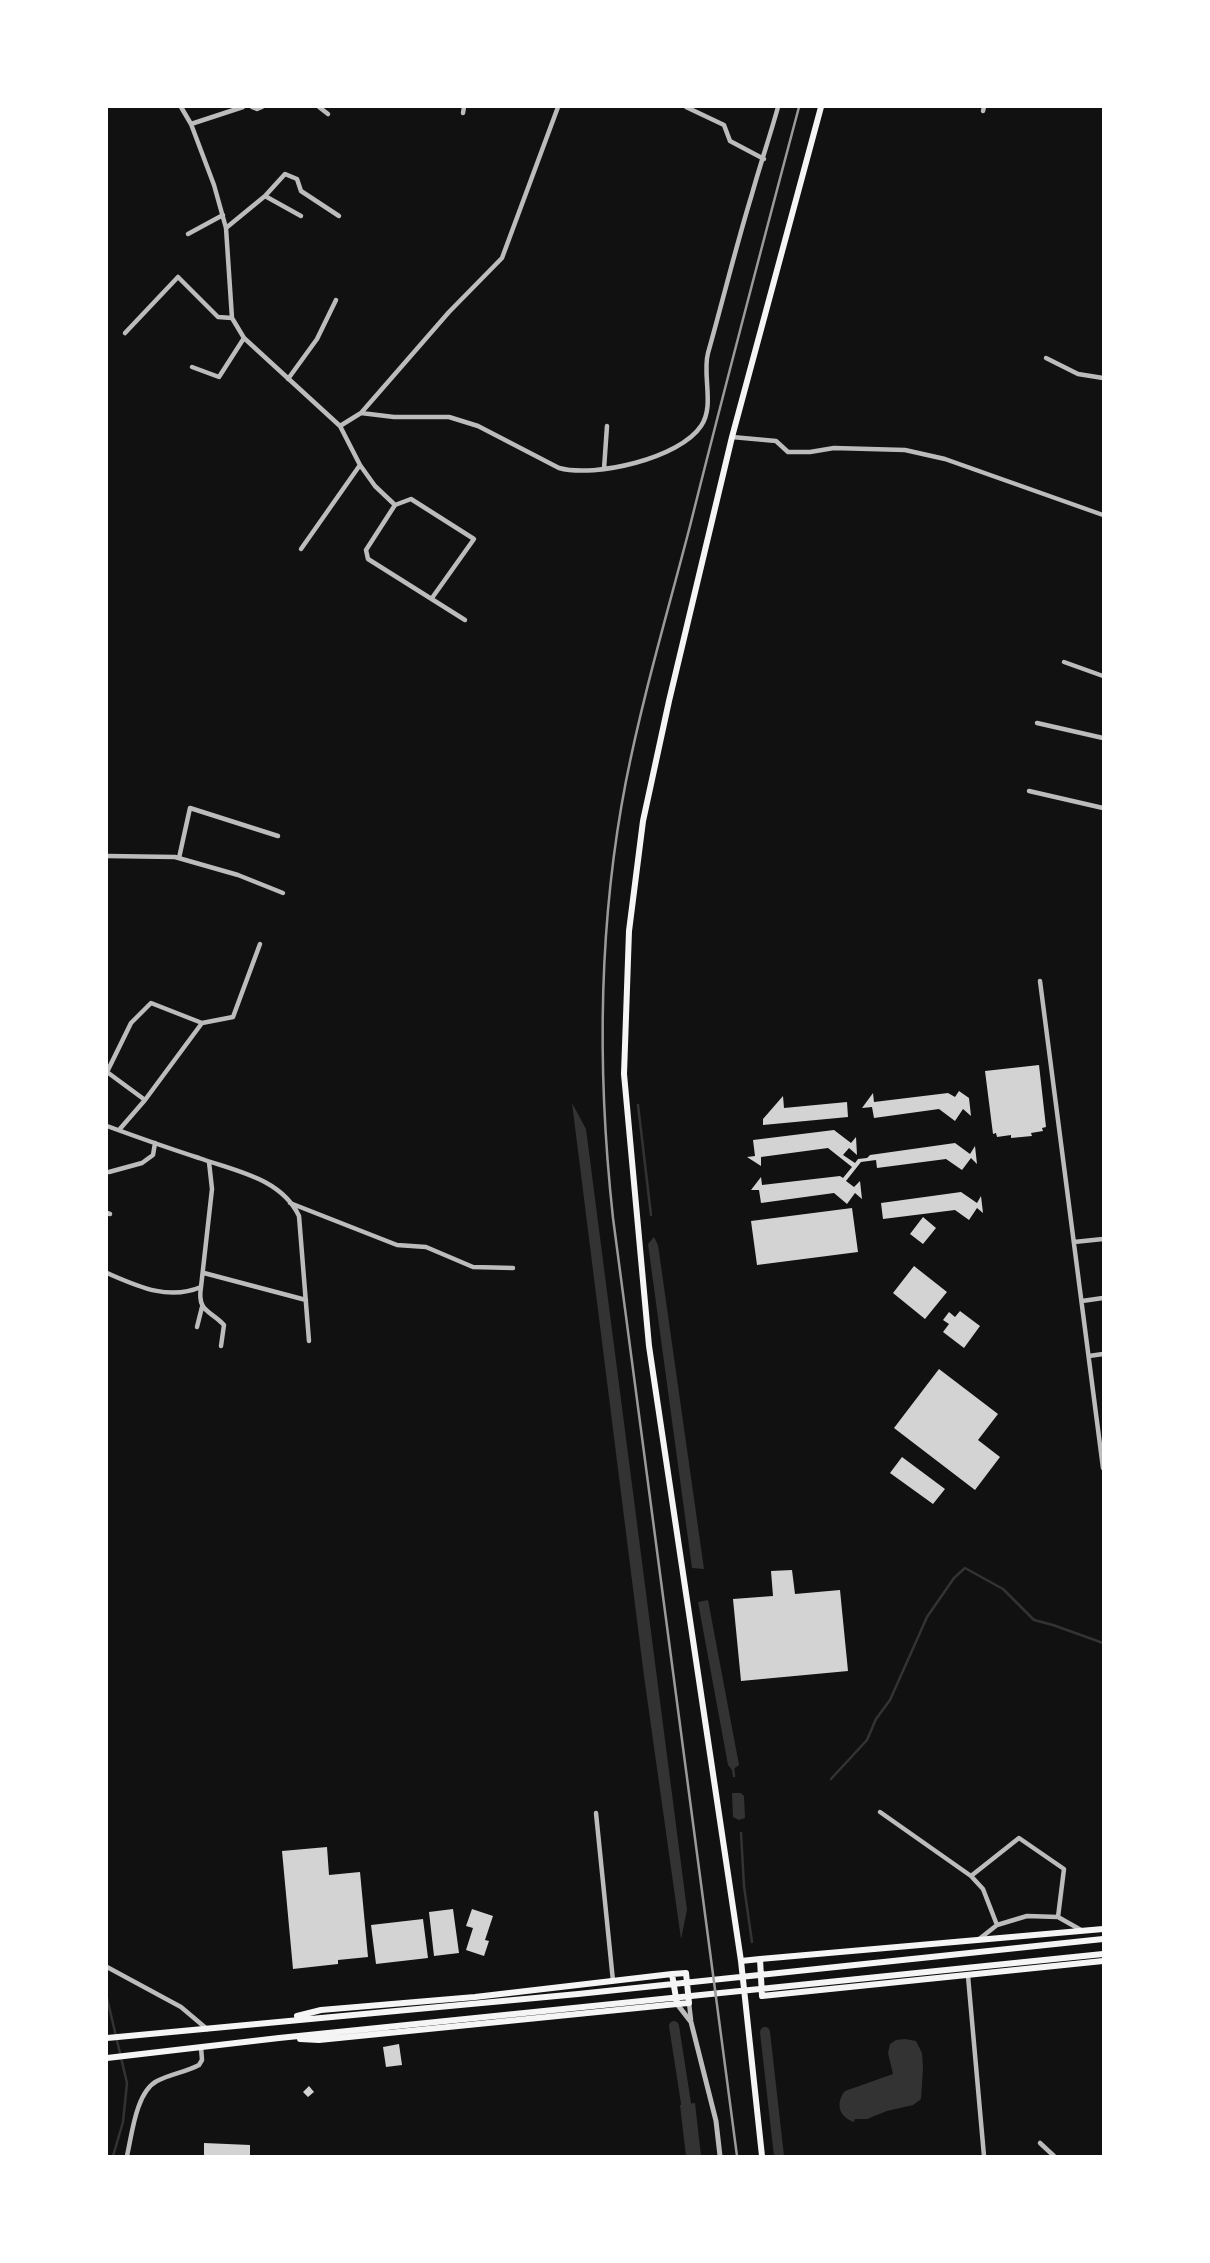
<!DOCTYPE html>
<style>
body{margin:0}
#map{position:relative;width:1210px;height:2263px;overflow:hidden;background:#111;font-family:Literata,serif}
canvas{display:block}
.frame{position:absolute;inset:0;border:108px solid #fff;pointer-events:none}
</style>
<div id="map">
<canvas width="1210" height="2263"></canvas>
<div class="frame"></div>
</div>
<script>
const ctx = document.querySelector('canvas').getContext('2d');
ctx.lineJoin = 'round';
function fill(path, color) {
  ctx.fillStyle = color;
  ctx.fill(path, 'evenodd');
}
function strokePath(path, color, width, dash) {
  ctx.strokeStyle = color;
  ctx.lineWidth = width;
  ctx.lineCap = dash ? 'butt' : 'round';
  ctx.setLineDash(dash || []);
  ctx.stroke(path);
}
const water = new Path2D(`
 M572,1103L586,1129L687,1910L681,1939L644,1676Z
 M654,1237L658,1245L704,1569L692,1568L648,1244Z
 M708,1600L739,1765L732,1770L728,1765L698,1602Z
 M732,1793H741L744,1796L745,1818L739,1820L733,1817Z
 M905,2039L916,2041L922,2053L923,2068L921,2099L913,2105L887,2111L867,2119H855L854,2122C839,2117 835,2103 845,2091L893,2074L888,2053L890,2044L896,2040Z
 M695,2103L701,2156H686L680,2105Z`);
const stream = new Path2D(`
 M638,1105L651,1215
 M733,1768L734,1776
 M831,1779L867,1740L876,1719L890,1700L927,1617L954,1578L965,1568L1003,1589L1034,1620L1053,1625L1103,1643
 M741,1833L744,1886L752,1942
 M107,1998L127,2083L123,2122L113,2156`);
const canal = new Path2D(`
 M674,2026L688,2116
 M765,2032L779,2156`);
const building = new Path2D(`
 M1039,1065L1046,1127L1042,1128L1043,1131L1031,1133L1032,1136L1011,1138V1135L997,1137L996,1133L993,1134L985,1071Z
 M959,1091L969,1098L971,1116L963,1109L955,1121L939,1109L874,1118L872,1107L862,1108L873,1093L874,1102L948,1093L955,1097Z
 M783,1096L784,1108L847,1102L848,1117L763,1125V1119Z
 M834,1130L851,1143L856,1137L857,1155L849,1148L843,1155L855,1163L858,1159L867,1158L870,1155L955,1143L970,1154L975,1146L977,1164L971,1158L962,1170L946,1159L877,1168L876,1160L861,1162L846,1181L854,1187L860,1181L862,1199L855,1193L847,1204L834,1193L761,1203L759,1190H751L761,1177L762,1185L840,1176L843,1178L852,1167L828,1148L761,1157V1166L747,1157L755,1156L753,1140Z
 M961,1192L977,1203L981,1196L983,1213L977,1208L969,1220L955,1210L883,1219L881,1203Z
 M852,1208L858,1252L757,1265L751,1221Z
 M923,1217L936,1228L923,1244L910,1234Z
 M914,1266L947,1292L925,1319L893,1293Z
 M960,1311L980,1326L964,1348L943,1332L949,1324L943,1320L949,1312L955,1317Z
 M939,1369L998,1414L978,1440L1000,1457L975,1490L894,1428Z
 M902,1457L945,1489L933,1504L890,1473Z
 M792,1570L795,1594L840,1590L848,1671L741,1681L733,1599L773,1596L771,1571Z
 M327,1847L329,1875L360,1872L368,1957L338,1960V1964L293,1969L282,1851Z
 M453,1909L459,1953L434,1956L429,1912Z
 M472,1909L493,1916L485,1940L489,1941L484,1956L466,1950L473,1928L466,1926Z
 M423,1919L428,1958L376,1964L371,1925Z
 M399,2044L402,2065L386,2067L383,2047Z
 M309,2086L314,2092L308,2097L303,2092Z
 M204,2143L250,2145V2156H204Z`);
const minor = new Path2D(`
 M181,107L191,124L214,185L226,228L232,318L244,338L340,426L360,465L375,486L395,505
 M252,107L257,109L262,107
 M319,107L328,114
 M686,107L724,125L730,141L764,159
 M983,111L984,107
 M463,113L464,107
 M191,124L243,107
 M265,196L301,216
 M226,228L265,196L285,174L297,179L301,191L339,216
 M188,234L223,215
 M125,333L178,277L218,317L232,318
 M1046,358L1078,374L1103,378
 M192,367L219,377L244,338
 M288,379L317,339L336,300
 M361,413L394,417H449L478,426L559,468C595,478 680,458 701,426C715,406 702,375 708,353C723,300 736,246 752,194C760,165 770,136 778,107
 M340,426L361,413L449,312L502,258L558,107
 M732,437L776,441L788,452H810L834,448L905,450L945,459L1103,515
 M604,469L607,426
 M301,549L360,465
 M432,598L474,539L411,499L395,505L366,550L368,559L465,620
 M1064,662L1103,676
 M1037,723L1103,738
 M1029,791L1103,808
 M107,856L175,857L238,875L283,893
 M179,858L190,808L278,836
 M1040,981L1103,1468
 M145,1100L107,1072L131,1023L151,1003L202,1023
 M107,1126C137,1137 168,1148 199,1158C235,1171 281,1178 299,1216L309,1341
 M119,1130L145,1100L202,1023L233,1017L260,944
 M109,1172L142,1163L153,1155L155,1143
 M290,1203L397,1245L426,1247L473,1267L513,1268
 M107,1213L110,1214
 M1074,1242L1103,1239
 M107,1273C137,1286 168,1301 201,1287L212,1189L209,1162
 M204,1273L306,1300
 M201,1287C197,1312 210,1310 224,1325L221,1346
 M1082,1301L1103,1298
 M197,1327L202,1307
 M1089,1356L1103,1354
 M880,1812L971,1876L983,1889L997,1925
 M596,1813L613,1981
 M971,1876L1019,1838L1064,1869L1058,1917
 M978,1940L997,1925L1027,1916L1058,1917L1081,1930
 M107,1967L181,2007L207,2029
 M968,1976L984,2156
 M689,2003L691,2020
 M1040,2143L1054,2156
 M127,2156C132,2134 136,2092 157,2081C171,2074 186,2072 199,2065L202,2060L201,2047`);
const tertiary = new Path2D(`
 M677,2004L691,2022L716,2121L720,2156`);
const secondary = new Path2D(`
 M1103,1929L760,1959L762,1996L1103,1961
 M741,1961L760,1959
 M672,1974L686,1973L689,2003L677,2004
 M297,2016L321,2010L475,1997L672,1974L677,2004L319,2040L300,2039
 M107,2038L578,1994L1103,1939
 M107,2058L279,2038L1103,1954
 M762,2156L741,1961L649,1346L624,1074L629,931L643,821L669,701L732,437L821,107`);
const rail = new Path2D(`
 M737,2156L613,1218C597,1072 598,925 626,781C643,695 668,611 690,526C725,386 762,246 799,107`);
fill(water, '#333');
strokePath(stream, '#333', 2.5);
strokePath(canal, '#333', 10);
fill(building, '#d3d3d3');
strokePath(minor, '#bcbcbc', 4.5);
strokePath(tertiary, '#bcbcbc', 5);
strokePath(secondary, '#f5f5f5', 6);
strokePath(rail, '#9a9a9a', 2.5);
</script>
